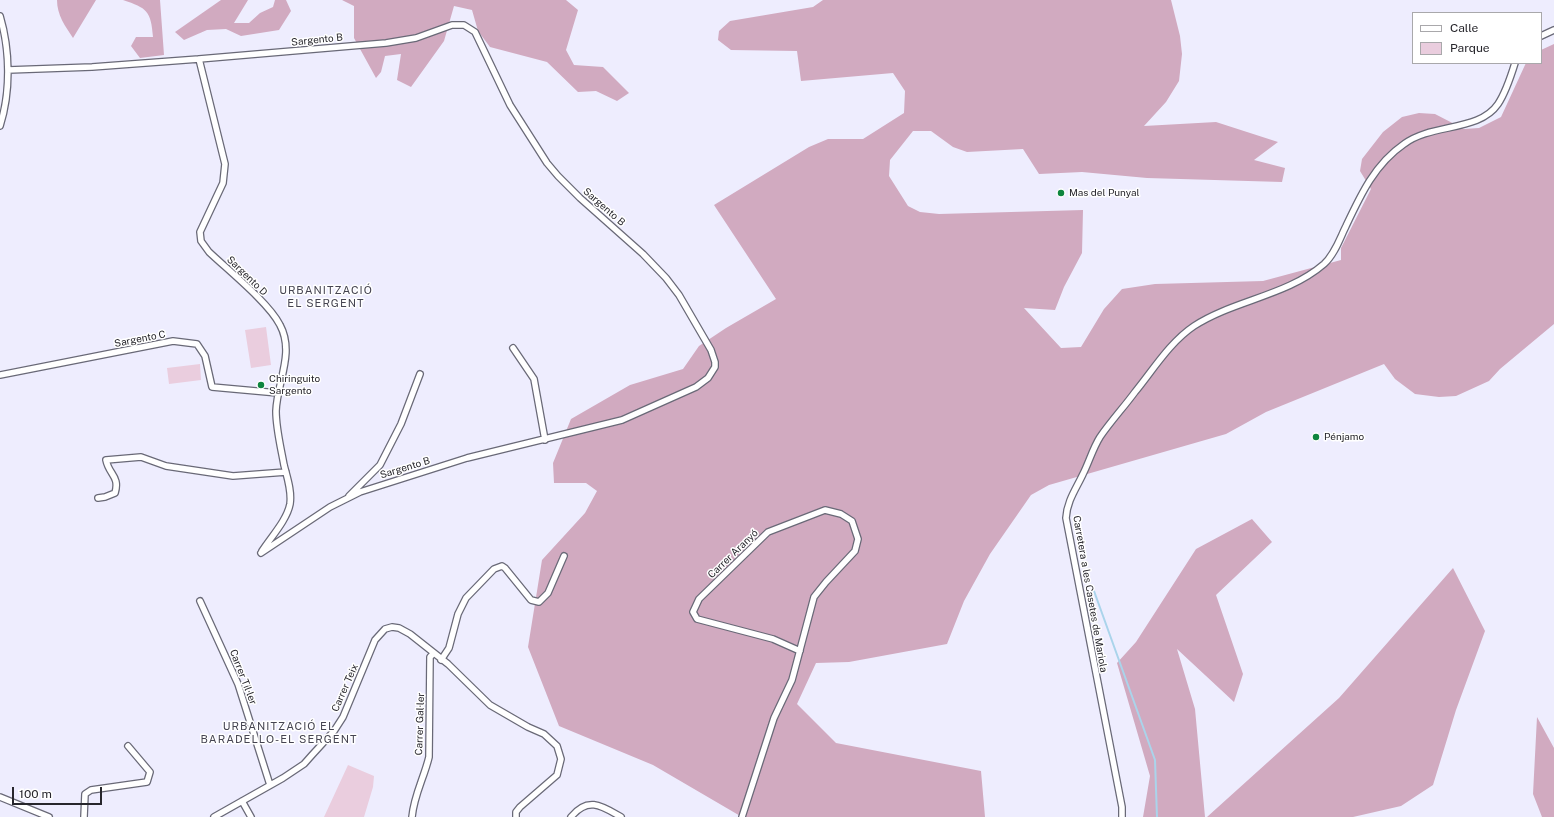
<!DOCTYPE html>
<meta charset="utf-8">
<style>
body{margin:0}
#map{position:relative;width:1554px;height:817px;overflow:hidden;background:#eeedfe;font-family:"Public Sans",sans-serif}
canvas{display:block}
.legend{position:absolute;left:1412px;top:12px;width:130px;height:52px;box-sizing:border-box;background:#fff;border:1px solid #a9a8ab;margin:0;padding:5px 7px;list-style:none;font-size:12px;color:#27262c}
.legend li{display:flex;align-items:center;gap:8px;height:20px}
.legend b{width:20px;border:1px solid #a9a8ab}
.scale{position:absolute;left:12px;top:787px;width:90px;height:18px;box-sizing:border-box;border:2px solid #27262c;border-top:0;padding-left:5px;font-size:12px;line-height:14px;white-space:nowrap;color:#27262c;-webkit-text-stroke:3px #fff;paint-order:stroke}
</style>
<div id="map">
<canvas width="1554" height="817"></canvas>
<ul class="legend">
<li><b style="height:5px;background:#fff"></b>Calle</li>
<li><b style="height:11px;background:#eacdde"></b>Parque</li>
</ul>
<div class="scale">100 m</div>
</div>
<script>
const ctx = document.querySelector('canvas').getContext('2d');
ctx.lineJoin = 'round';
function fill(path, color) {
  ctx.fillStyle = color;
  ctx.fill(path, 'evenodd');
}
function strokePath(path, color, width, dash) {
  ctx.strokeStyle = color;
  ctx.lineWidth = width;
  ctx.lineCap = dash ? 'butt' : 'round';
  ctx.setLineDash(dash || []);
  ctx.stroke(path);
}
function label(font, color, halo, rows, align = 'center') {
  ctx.font = font + ' "Public Sans",sans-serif';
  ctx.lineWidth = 3;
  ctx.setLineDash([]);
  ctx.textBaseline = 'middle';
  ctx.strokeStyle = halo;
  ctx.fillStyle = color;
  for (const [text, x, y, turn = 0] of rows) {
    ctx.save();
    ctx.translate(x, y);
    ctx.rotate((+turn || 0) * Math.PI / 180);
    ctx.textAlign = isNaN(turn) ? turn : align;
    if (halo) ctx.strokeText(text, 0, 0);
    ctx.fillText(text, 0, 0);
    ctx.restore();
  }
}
const green = new Path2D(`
 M266,327L271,365L251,368L245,330Z
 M200,364L201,380L169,384L167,368Z
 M348,765L374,776L373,787L364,817H324Z`);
const forest = new Path2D(`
 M57,0H96L73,38C65,26 57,15 57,0Z
 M123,0H160L164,55L140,58L131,46L136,37H153C151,11 147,8 123,0Z
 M221,0H248L234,23H249L260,13L273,7L275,0H286L291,11L279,30L241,36L226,29L207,30L184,40L175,32Z
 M342,0H566L578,10L566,50L574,65L603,67L629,93L617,101L596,91L578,92L547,62L490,47L478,31L472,10L454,6L444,41L411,87L397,80L401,54L385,56L381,72L376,78L354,38V6Z
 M823,0H1171L1180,36L1182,54L1179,81L1166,102L1144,126L1216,122L1278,142L1254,160L1285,168L1282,182L1147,178L1082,172L1039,174L1023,149L967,152L953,147L931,131H913L890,160L889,176L908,206L920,212L939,214L1083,210L1082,253L1064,287L1055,310L1024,308L1061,348L1081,347L1104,309L1122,289L1155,284L1263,281L1341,260V248L1371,189L1360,171L1362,159L1383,132L1402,117L1419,113L1435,114L1464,129L1479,128L1501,117L1525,65L1526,63H1541V50L1554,44V324L1500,369L1489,381L1456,396L1439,397L1415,394L1395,379L1384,364L1266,412L1226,434L1049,485L1031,495L990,554L964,601L947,644L849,662L816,663L797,704L836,743L981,771L985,817H742L653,765L559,726L528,647L542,560L585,513L597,491L586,483H554L553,463L571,419L630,385L683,369L699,346L726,328L776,299L714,205L809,147L828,139H863L904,113L905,91L893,73L801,81L797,51L731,50L718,40L719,31L730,21L813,7Z
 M1252,519L1272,542L1216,595L1243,674L1234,702L1177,649L1195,709L1205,817H1143L1150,776L1117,663L1136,642L1196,549Z
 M1453,568L1485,631L1456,710L1433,785L1401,806L1353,817H1207L1339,698Z
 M1537,717L1554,748V817H1542L1533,794Z`);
const stream = new Path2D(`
 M1094,591L1155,760L1157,817`);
const street = new Path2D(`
 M0,16C10,50 11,91 0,126
 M1541,36L1554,30
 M199,59L225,164L223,183L200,232L201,241L209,252C228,270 269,303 280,325C295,353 277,382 276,411C276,429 281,448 284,465C287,477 292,491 290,504C287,520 271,537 262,551
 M8,70L92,67L199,59L386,43L416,38L452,25H464L475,32L510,105L547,163L558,176L580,198L643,254L666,278L679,295L711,350L715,362V367L708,378L696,387L622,420L467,458L360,492L330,507L261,553
 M513,348L534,379L545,440
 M0,375L173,341L197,344L205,356L212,387L278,393
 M349,496L380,465L401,424L420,374
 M98,498L105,497L115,493C120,476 109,475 106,460L141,457L166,466L233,476L286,472
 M200,601L238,684L270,785
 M441,660L449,648L458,614L466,598L494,569L502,566L505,568L531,600L539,602L548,593L564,556
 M0,797L49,817
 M242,801L251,817
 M84,817L85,794L91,790L147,782L150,772L128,746
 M214,817L283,778L304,764L312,755L334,731L343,717L375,640L385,629L392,627L399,628L410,634L448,664L490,705L528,727L544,734L557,746L561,759L557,775L520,807L516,812V817
 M412,817C414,795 424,778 429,757L430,657L433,654
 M571,817C588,796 602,806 621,817
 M742,817L774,718L792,680L814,597L826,582L855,551L858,539L852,521L841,514L825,510L768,532L699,599L693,612L697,619L773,639L800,651
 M1122,817V807L1066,518C1067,501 1076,489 1083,474C1089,462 1093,448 1100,437C1111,421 1124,407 1135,392C1153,370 1170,342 1194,326C1234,300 1287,296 1324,264C1335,254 1340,238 1346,226C1361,194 1375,164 1404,144C1432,123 1479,132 1498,104C1506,92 1511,76 1515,63`);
const markers = [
 [1061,193,4,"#0e853e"],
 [261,385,4,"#0e853e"],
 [1316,437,4,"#0e853e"]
];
const streetNames = [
 ["Sargento B",317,40,-6],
 ["Sargento B",604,207,41],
 ["Sargento D",247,276,44],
 ["Sargento C",140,339,-11],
 ["Sargento B",405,468,-17],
 ["Carrer Aranyó",733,554,-44],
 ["Carretera a les Casetes de Mariola",1090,594,80],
 ["Carrer Til·ler",243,677,69],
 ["Carrer Teix",345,688,-66],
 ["Carrer Gal·ler",420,724,-88]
];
const poiNames = [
 ["Mas del Punyal",1069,193],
 ["Chiringuito",269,379],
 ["Sargento",269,391],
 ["Pénjamo",1324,437]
];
const neighbourhoodNames = [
 ["URBANITZACIÓ",326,291],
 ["EL SERGENT",326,304],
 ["URBANITZACIÓ EL",279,727],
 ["BARADELLO-EL SERGENT",279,740]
];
fill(green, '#eacdde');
fill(forest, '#d1aac0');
strokePath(stream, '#aad4eb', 2);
strokePath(street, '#696977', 8);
strokePath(street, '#fff', 5.5);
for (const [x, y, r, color] of markers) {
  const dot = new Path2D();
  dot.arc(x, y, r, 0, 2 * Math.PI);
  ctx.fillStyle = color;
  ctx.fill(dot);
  strokePath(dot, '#fff', 1.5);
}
label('10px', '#27262c', '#fff', streetNames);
label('10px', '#27262c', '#fff', poiNames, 'left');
ctx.letterSpacing = '1px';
label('11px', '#454451', '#fff', neighbourhoodNames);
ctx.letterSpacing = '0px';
</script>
